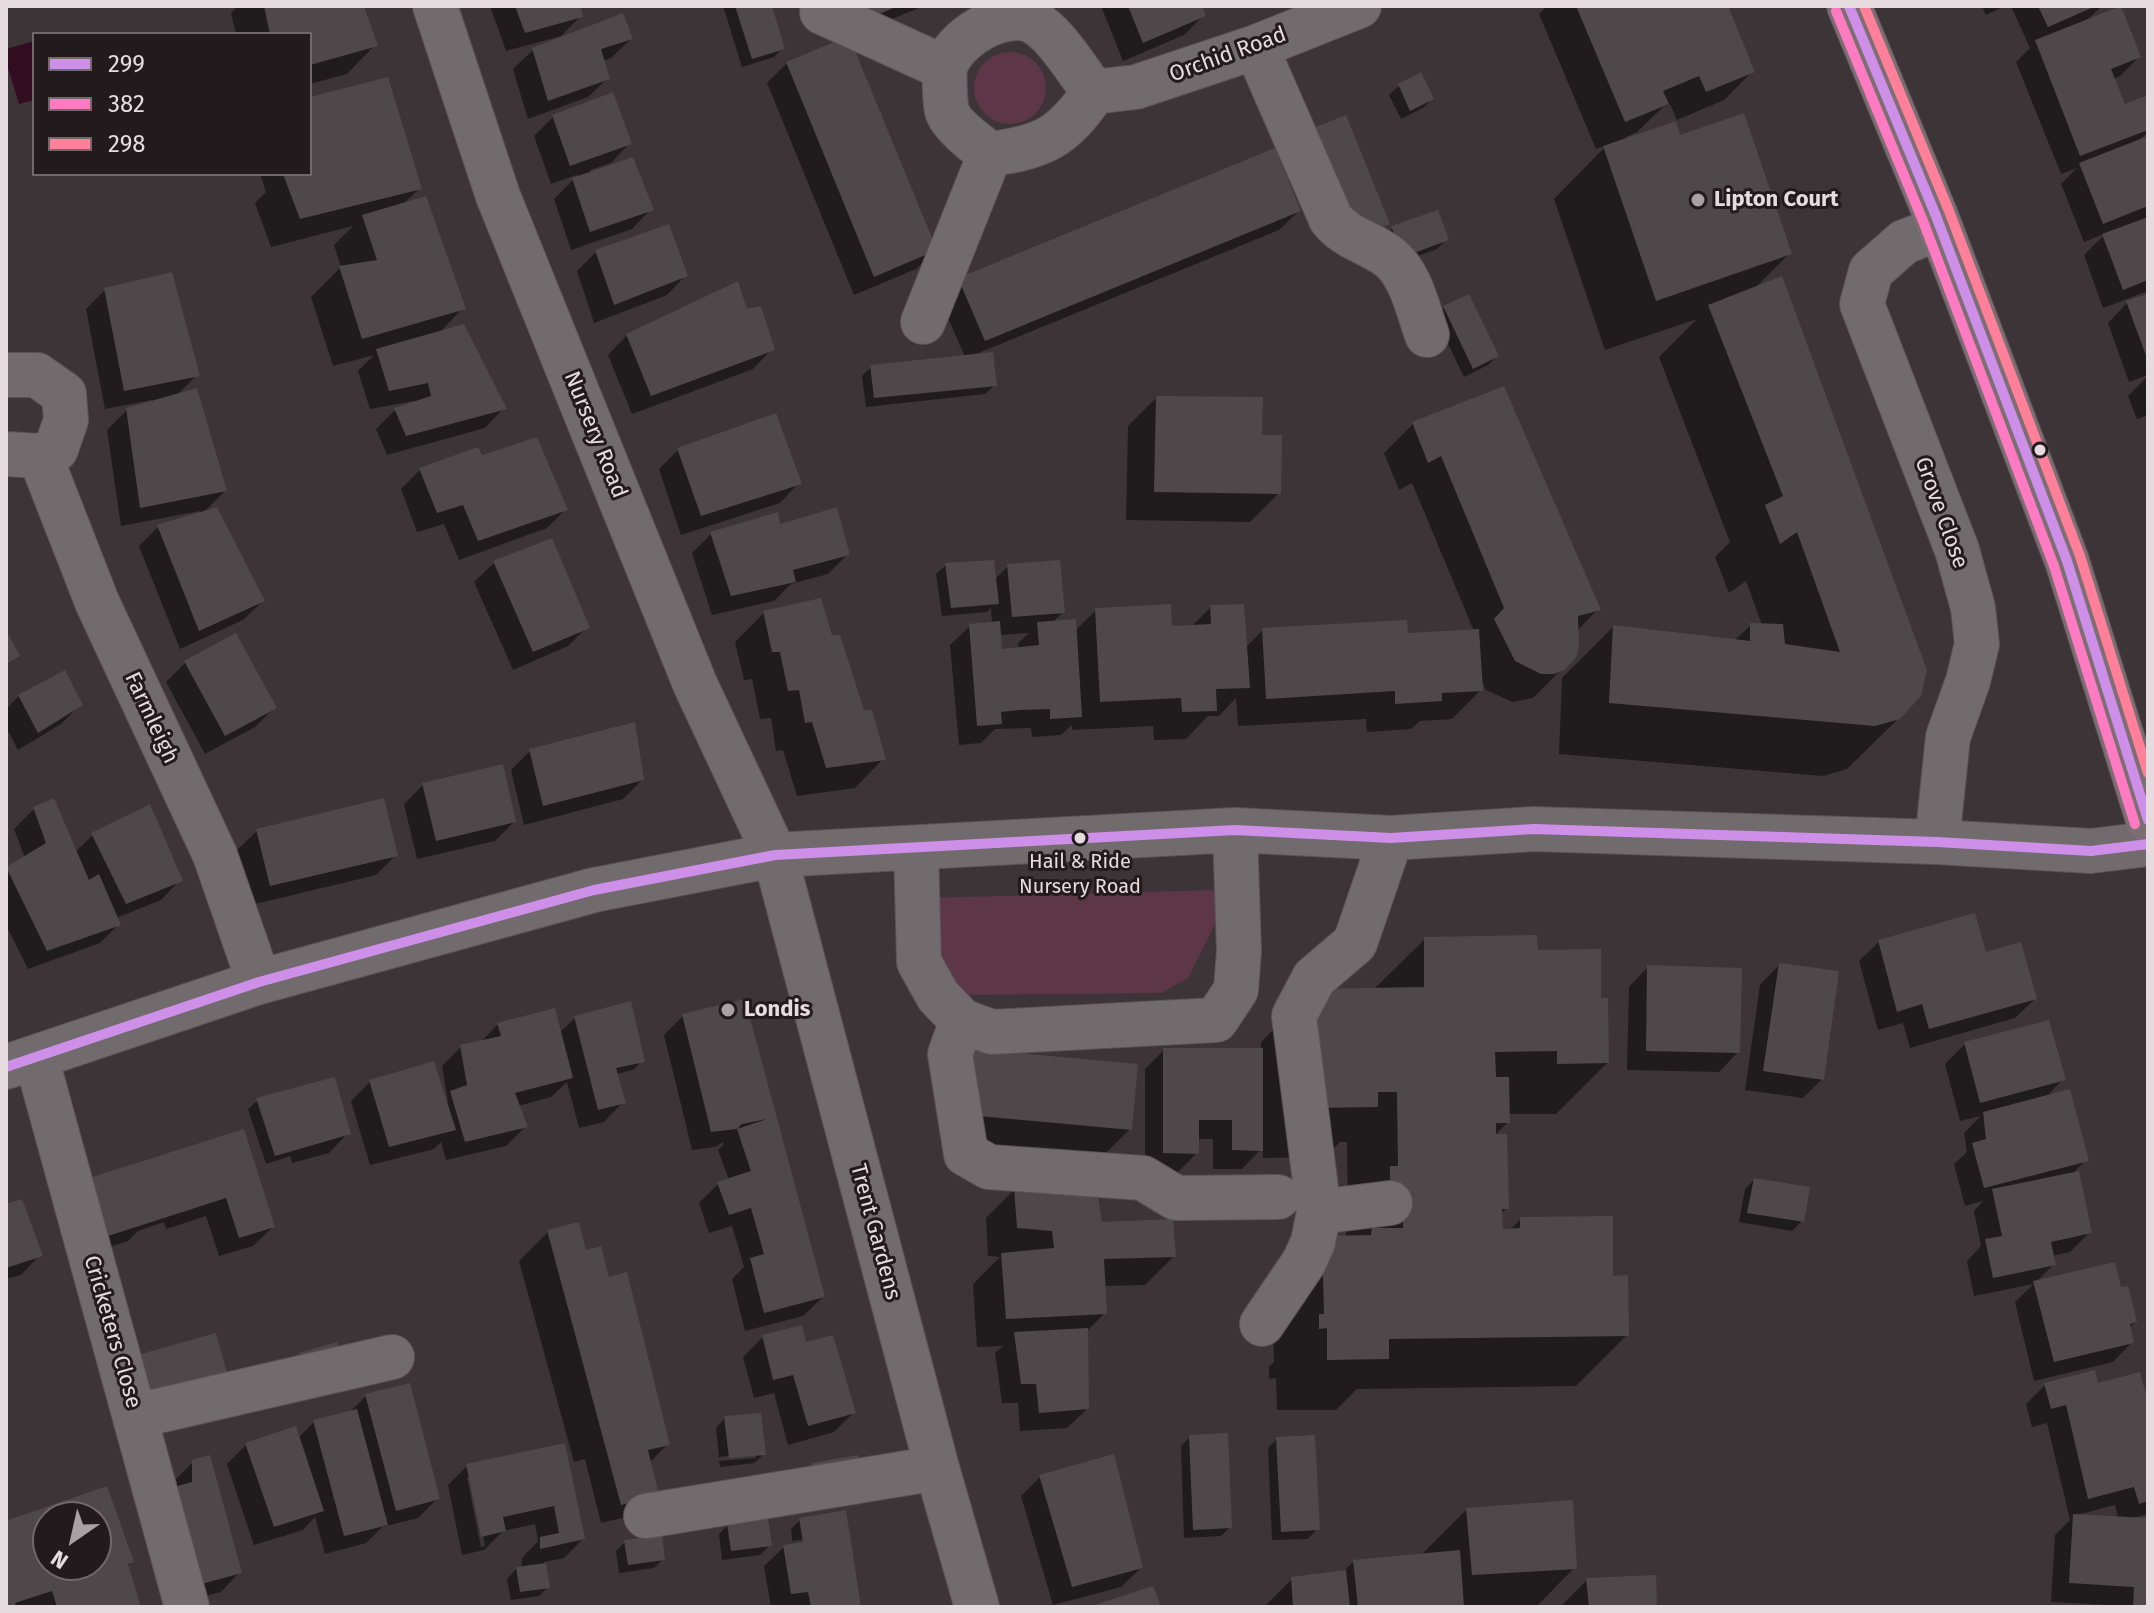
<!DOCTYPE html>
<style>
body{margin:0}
#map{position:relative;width:2154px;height:1613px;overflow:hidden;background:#3c3437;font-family:"Fira Sans",sans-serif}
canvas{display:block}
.frame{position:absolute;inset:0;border:8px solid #e6dce0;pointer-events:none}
.legend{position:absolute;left:32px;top:32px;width:280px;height:144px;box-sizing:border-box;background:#221a1d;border:2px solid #70686b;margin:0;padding:10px 14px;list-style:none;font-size:24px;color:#e6dce0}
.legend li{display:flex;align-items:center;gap:16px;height:40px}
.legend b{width:40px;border:2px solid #70686b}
.north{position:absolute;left:32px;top:1501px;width:80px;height:80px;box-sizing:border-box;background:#221a1d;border:2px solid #70686b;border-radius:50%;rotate:214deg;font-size:22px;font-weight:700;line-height:32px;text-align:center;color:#e6dce0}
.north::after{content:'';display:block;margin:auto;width:28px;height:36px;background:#aaa1a5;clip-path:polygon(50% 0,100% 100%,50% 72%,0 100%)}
</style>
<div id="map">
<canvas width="2154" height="1613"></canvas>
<div class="frame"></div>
<ul class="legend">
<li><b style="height:10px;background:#ce8fe9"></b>299</li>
<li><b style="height:10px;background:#fe7ac1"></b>382</li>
<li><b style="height:10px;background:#ff8098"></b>298</li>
</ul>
<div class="north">N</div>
</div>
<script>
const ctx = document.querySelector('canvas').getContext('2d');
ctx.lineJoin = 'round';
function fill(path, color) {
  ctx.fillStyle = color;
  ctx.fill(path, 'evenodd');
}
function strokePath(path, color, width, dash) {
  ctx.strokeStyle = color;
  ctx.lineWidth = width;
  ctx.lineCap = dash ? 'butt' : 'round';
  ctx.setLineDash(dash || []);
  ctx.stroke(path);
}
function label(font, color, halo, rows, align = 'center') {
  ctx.font = font + ' "Fira Sans",sans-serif';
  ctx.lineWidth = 6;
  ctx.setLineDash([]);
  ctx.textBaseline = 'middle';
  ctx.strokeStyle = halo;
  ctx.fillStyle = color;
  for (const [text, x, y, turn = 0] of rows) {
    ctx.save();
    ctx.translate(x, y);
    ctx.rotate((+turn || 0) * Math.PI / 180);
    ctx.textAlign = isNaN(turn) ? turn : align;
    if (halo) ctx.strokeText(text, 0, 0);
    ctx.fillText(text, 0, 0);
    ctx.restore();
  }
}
const green = new Path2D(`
 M974 88a36 36 0 1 1 72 0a36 36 0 1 1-72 0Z
 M1217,890L1218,918L1188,978L1161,993L964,995L940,979L928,898Z`);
const water = new Path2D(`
 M34,41V100L19,104L6,61V49Z`);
const shadow = new Path2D(`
 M238,6H362L375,45L347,74L310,84V34H236L231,13Z
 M490,6H581V16L561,36L506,51Z
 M723,6H770L783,48L774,57L742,67Z
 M829,6H924L847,37L935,250L916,269L854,295L767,83L787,63L843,40Z
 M1101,6H1200L1204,15L1184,35L1123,61Z
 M1547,6H1726L1753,71L1724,100L1677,120L1670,104L1663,107L1637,132L1626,137L1627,140L1679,137L1789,254L1755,288L1899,718L1847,769L1823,776L1559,754L1562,678L1613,627L1734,641L1751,625H1762L1746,581L1729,593L1715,557L1730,542L1659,357L1697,319L1605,350L1554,199L1607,145L1596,149L1539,14Z
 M1982,6H2005L1986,15Z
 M2011,6H2102L2085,22L2139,57L2120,76L2113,79L2124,107L2148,108V132L2139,141L2148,138V291L2103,308L2084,255L2106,233L2084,242L2061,184L2077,168L2061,174L2016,62L2030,48Z
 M631,39L611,58L603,61L608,78L588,97L528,119L513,69L533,50Z
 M1399,86L1432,99L1423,108L1401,119L1389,95Z
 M310,99L420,188L403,204L463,308L438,334L504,408L485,428L387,455L376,429L395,410L415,404L414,401L370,409L358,371L374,355L333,366L311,297L341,267L334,245L353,226L271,247L255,203L266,192L260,174H310Z
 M553,117L630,143L611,163L590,170L591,174L651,209L632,229L571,250L554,199L579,174L551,184L534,136Z
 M1299,211L1279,230L976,354L995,385L985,394L866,407L862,376L871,367L965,357L940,299L959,280Z
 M1393,228L1446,240L1437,249L1393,265L1383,237Z
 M596,252L686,275L667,295L594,323L577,271Z
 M105,290L197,375L176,396L225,491L202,514L263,601L243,620L180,649L139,546L158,527L201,514L200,511L121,526L107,430L127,410L152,403V400L105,409L86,309Z
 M2148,296V375L2129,382L2108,323L2127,303Z
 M1444,308L1497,356L1488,365L1464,377L1435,317Z
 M746,311L772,349L753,369L632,414L608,355L627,335Z
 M2148,376V415L2137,419L2128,396Z
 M1156,398L1260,437L1279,493L1250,522L1126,520L1128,426Z
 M1413,424L1598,609L1577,631L1574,657L1533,698L1512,702L1486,690L1480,677L1481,690L1452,719L1420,721L1411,729L1367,732L1366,719L1238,726L1236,698L1219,716H1208L1186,739L1154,740L1153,726L1072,730V725L1061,735L1032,737L1031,728L995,729L981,743L959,745L950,645L970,626L992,624L991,608L987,612L942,616L936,574L946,565L994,580L1008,566L1063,612L1052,623L1074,632L1096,610L1170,628L1191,627L1211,607L1245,648L1263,630L1406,635L1474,631L1412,483L1399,490L1384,453ZM1029,633L1018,643L1019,649L1000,652L999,635Z
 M678,450L799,483L780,503L681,535L659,469Z
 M420,470L566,509L547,528L459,560L444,524L417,532L401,489Z
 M778,527L848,554L828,574L791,584L774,601L712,615L692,553L711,534Z
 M551,540L587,627L568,646L513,670L474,582L494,563Z
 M764,613L830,638L883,759L855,788L797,796L783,750L776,751L771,718L760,719L752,679L744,680L735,642Z
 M185,663L274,708L255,727L205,754L166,682Z
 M19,696L80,705L61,724L18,750L6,727V709Z
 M530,751L642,780L623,799L524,825L511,770Z
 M423,785L514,822L495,841L417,859L404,804Z
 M34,809L75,852L93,835L180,880L161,900L116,918L119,924L100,943L28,969L6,925V870L25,858L14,829Z
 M257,831L396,855L376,875L251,905L237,850Z
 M1425,939L1536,952L1599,1000L1607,1063L1556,1114H1508V1122L1494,1136L1507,1208L1500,1214L1501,1231H1509L1521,1219L1611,1278L1627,1335L1576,1386L1357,1389L1336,1410H1277L1276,1378L1269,1379V1367L1274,1362L1273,1326L1346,1238V1232H1340V1219L1348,1211L1347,1142H1340L1325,1157L1263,1158L1262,1148L1242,1169H1213V1139H1197V1153L1178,1172H1145V1069L1164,1050H1261V1042L1312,991L1373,990Z
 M1879,942L1985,954L2035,999L2015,1018L1910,1048L1903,1023L1878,1030L1859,961Z
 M1779,965L1822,1079L1803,1098L1745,1090L1760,985Z
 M1648,967L1738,1052L1719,1072L1627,1070L1629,987Z
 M744,1002L823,1297L803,1316L745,1331L732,1279L744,1267L732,1226L709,1233L699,1203L718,1184L729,1180L718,1150L724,1144L723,1142L715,1147L692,1150L664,1035L683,1016Z
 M575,1018L642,1061L633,1070L616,1074L623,1102L604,1122L579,1128L567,1082L551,1097L518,1106L526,1126L506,1146L446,1160L441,1142L434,1149L370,1165L351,1101L370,1082L448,1102L442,1066L461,1047L480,1043L498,1024L559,1033Z
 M1965,1044L2063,1079L2045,1098L2086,1160L2072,1174L2090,1232L2070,1252L2052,1256L2054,1264L2035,1283L2120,1289L2135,1322L2129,1328L2132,1342L2113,1362L2034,1381L2015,1302L2034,1284L1974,1296L1967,1261L1981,1246L1974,1211L1983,1201L1965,1206L1954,1164L1967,1152L1964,1133L1981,1116L1960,1121L1945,1064Z
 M974,1051L1130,1129L1101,1158L940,1143L946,1080Z
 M258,1100L348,1133L329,1153L292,1163L290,1156L266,1164L248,1109Z
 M167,1155L273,1227L253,1246L219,1256L206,1216L166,1229L164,1222L138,1231L128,1241L89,1254Z
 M1754,1180L1802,1221L1792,1231L1739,1222L1745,1189Z
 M1015,1189L1174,1256L1145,1285L1104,1286L1105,1313L1086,1332L1087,1409L1067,1428L1020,1431L1018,1403H1002L995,1353L1003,1346L977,1347L973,1284L1000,1257L988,1256L986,1218Z
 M6,1206L40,1255L21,1275L6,1279Z
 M548,1232L585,1253L608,1279L668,1444L649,1463L638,1514L601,1523L585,1459L574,1462L519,1261Z
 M763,1337L853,1413L834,1432L788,1445L774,1393L754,1398L743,1357Z
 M2045,1385L2097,1386L2148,1395V1514L2133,1518L2148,1520V1607L2051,1602L2055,1535L2070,1520L2047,1423L2032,1427L2026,1404ZM2115,1505L2118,1518L2077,1515Z
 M366,1396L438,1498L418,1518L382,1527L366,1543L325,1554L315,1517L303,1530L254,1545L227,1464L247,1444L298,1438L314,1422L349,1413Z
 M725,1418L764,1454L754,1463L720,1467L719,1461L756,1458V1453L719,1457L716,1428Z
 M1190,1437L1230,1527L1221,1536L1184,1538L1181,1446Z
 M1277,1439L1317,1529L1308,1539L1272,1540L1268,1448Z
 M563,1445L583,1539L564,1558L544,1562L548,1587L539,1596L511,1600L507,1579L516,1569H521L522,1558L538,1541L535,1524L503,1531L484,1550L462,1555L448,1485L467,1466ZM467,1477H471L485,1546L481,1547Z
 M193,1462L240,1572L221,1592L175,1604L173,1482Z
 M1040,1477L1141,1568L1121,1587L1053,1605L1021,1496Z
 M106,1489L131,1562L127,1566L139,1607H6V1523ZM48,1517H96V1565H48Z
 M1466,1510L1574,1568L1536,1607H1264L1292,1579L1342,1573L1353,1562L1421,1555Z
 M845,1512L859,1607H771L764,1566L784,1547L793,1545L791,1529L800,1520ZM840,1534V1538L793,1545V1541Z
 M728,1525L769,1546L760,1555L722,1560L719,1534Z
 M625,1542L663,1559L654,1568L619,1573L616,1551Z
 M1587,1580L1655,1607H1560Z`);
const building = new Path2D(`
 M264,6H364L378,46L310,65V34H270Z
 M515,6H581L583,17L525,33Z
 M735,6H772L785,49L752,59Z
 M856,6H898L863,21Z
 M1128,6H1202L1206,16L1143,43Z
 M1576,6H1728L1755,72L1706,92L1699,76L1663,91L1669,104L1625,122Z
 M2038,6H2096L2048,27Z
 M2121,6L2141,57L2111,69L2125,104L2145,96L2148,103V130L2080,156L2035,40Z
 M623,13L633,39L601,49L610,79L548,101L532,48Z
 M849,36L937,250L874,277L786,62Z
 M1421,72L1434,99L1410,111L1398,84Z
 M388,77L422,189L300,219L283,174H310V97Z
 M613,92L632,144L570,166L552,115Z
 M1744,113L1792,254L1656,301L1603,146L1676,121L1680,135Z
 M1346,115L1390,224L1356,237L1311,129Z
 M2148,136V206L2103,224L2079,163Z
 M1275,148L1301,211L985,341L958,278Z
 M633,157L654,210L590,232L572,178Z
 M426,196L466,309L362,339L339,266L377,260L362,215Z
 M1438,210L1449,240L1403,257L1391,226Z
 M2148,217V280L2123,290L2102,234Z
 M669,224L688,276L614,305L595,250Z
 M172,272L200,376L124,391L104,288Z
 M1782,276L1927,670L1921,696L1900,719L1875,726L1609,703L1613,625L1750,641V623L1783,624L1785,644L1840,652L1797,532L1780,544L1765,505L1783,496L1708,305Z
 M738,281L747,309L761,306L775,350L651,396L626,334Z
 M1469,294L1499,356L1473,369L1443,306Z
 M2148,294V361L2126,301Z
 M464,324L507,409L406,436L394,408L431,396L428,383L389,391L376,349Z
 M993,352L997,386L874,398L870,365Z
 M1504,386L1601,610L1578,616L1579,646L1576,658L1564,670L1554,674H1541L1515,661L1494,619L1504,608L1441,456L1428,463L1412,422Z
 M197,388L227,491L140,508L126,408Z
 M1156,396L1263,397L1262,435H1282L1281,494L1154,492Z
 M776,413L802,484L701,516L677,448Z
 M537,437L568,510L478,541L463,505L437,513L419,468L478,447L482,455Z
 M217,507L265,601L199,631L157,525Z
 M837,507L850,555L793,570L796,582L731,596L710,532L778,512L780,524Z
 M552,538L590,628L533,652L493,561Z
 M994,560L999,604L951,608L945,563Z
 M1060,560L1065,613L1012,617L1007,564Z
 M821,598L832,635H840L864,710H872L886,760L826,768L812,722L805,723L799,690L788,691L780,652H772L763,611Z
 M1171,604L1172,626L1211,624L1210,605L1244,604L1250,688L1216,689L1217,711L1182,712L1181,698L1100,702L1095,608Z
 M1076,619L1082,717L1050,719V709L1019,710L1001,712L1002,724L977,726L969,624L1000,621L1002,649L1039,645L1037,622Z
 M1407,620L1408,633L1479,629L1483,691L1442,693V701L1395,704V691L1266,699L1262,628Z
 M6,630L20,656L6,664Z
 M236,633L277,708L225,736L184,661Z
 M65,670L83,705L38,733L18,695Z
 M635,722L644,780L543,806L529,749Z
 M503,764L516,822L436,841L422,783Z
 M54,798L89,880L99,874L121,925L47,951L6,867L46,843L33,807Z
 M384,798L398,856L270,886L256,829Z
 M150,804L183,881L126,904L91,833Z
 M1975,913L1986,952L2021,942L2037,999L1929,1029L1922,1004L1897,1012L1878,940Z
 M1537,935L1538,950L1601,949V998H1608L1609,1063L1557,1064V1051L1495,1052L1496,1077H1509L1510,1123H1496V1134H1507L1509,1209H1502L1503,1229L1520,1228V1217L1613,1216V1276L1628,1275L1629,1336L1389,1339V1359L1327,1360V1328L1319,1329V1314H1324L1323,1276H1318L1323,1236L1371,1235L1372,1228H1403V1207H1396V1181L1390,1182V1166H1398L1397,1092H1378V1107L1313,1108L1311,989L1424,987V937Z
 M1779,963L1839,971L1824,1080L1763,1071Z
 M1647,965L1742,968L1740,1053L1646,1051Z
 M745,999L825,1297L764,1313L750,1258L764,1254L751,1208L729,1215L717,1182L751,1171L737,1129L767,1119L742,1124L737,1129L711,1132L682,1014Z
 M631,1001L645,1062L616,1068L626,1103L598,1110L574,1016Z
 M555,1008L573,1078L515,1093L528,1127L465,1142L450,1091L467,1085L460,1045L501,1036L497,1023Z
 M2049,1020L2066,1080L1980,1103L1964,1042Z
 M1163,1048H1263V1151L1232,1150V1120H1199V1154L1163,1153Z
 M974,1049L1138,1064L1132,1130L968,1115Z
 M434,1061L456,1130L389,1147L369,1080Z
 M335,1077L351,1134L275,1156L256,1098Z
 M2070,1089L2089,1161L1984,1188L1972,1143L1986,1139L1983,1112Z
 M244,1129L275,1227L239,1238L226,1198L108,1236L89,1178Z
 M2079,1171L2092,1233L2051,1242L2056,1265L1993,1278L1985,1239L2002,1236L1992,1189Z
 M1754,1178L1810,1187L1804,1222L1747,1213Z
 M1096,1184L1102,1222L1173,1219L1176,1257L1104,1259L1107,1314L1006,1319L1001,1253L1054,1248L1052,1231L1017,1228L1014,1187Z
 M22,1199L43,1256L6,1268V1204Z
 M579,1222L586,1250L601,1246L609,1277L627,1272L670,1445L648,1450L659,1495L621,1505L547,1230Z
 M2115,1262L2121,1287L2128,1286L2137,1322L2130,1324L2134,1343L2054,1362L2033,1281Z
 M802,1325L806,1342L833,1335L856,1413L808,1426L793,1375L773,1380L762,1335Z
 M1088,1328L1089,1409L1039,1413L1036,1384H1021L1014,1332Z
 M216,1333L228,1376L153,1396L141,1354Z
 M337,1342L343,1363L305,1374L299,1353Z
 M2095,1370L2098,1383L2140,1372L2145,1391L2148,1393V1501L2139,1504L2134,1487L2088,1499L2066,1405L2051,1409L2044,1383Z
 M410,1383L440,1499L396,1511L365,1394Z
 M357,1409L388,1525L344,1536L313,1420Z
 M761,1413L766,1455L729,1458L724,1416Z
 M296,1426L324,1511L274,1527L245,1443Z
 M1228,1433L1232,1528L1193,1530L1189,1435Z
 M1315,1435L1320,1530L1281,1532L1276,1437Z
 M565,1443L585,1539L540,1549V1537L559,1533L554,1506L503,1517L506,1531L481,1537L466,1464Z
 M1114,1454L1143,1568L1072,1587L1039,1475Z
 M210,1455L242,1573L194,1586L167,1489L192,1482V1460Z
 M858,1455L863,1478L815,1486L811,1463Z
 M107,1486L134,1562L128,1564L141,1607H57L52,1591L15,1603L16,1607H6V1521ZM48,1517H96V1565H48Z
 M1573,1500L1577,1569L1472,1575L1466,1508Z
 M846,1510L861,1607H811L808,1592L791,1594L783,1545L803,1542L799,1518Z
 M2073,1514L2148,1518V1607H2133L2134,1587L2069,1583Z
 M768,1518L772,1546L731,1551L727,1523Z
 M662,1535L665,1560L628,1565L624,1540Z
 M1460,1550L1464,1607H1358L1353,1560Z
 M546,1563L550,1588L520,1592L516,1567Z
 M1346,1570L1350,1607H1293L1291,1577Z
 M1656,1575L1657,1607H1589L1586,1578Z
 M1153,1586L1161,1607H1092V1606Z`);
const minor = new Path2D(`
 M435,6L498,196L695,684L775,855L937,1468L977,1607
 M822,12L945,68
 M1256,47L1331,219C1347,239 1369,242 1389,257C1411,274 1418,310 1427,335
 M1094,92C1078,72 1056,34 1034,22C1005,7 953,38 945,68C944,75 945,104 947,111C951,125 978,145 990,154C1044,147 1063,137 1094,92L1136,87L1256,47L1359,6
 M923,322L990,154
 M6,375H37L64,394L66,420L56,449L40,456L6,454
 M40,456L97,602L215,855L259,982
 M1937,842L1948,737L1968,681L1977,644L1973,608L1957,550L1862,304L1871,271L1904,242L1940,228
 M916,848L919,962L938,996L962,1021L992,1032L1216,1020L1236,990L1239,951L1235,830
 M962,1021L950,1054L966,1154L989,1167L1143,1178L1176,1198L1278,1197
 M36,1057L187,1607
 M6,1067L259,982L594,890L775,855L1235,830L1391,838L1534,829L1937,842L2091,851L2148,844
 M1319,1212L1390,1203
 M1262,1324L1304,1262L1313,1242L1319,1212L1294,1016L1314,978L1355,943L1391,838
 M136,1416L392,1357
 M646,1516L937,1468`);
const major = new Path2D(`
 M1849,6L1936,216L2067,561L2148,820`);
const bus1 = new Path2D(`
 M1849,6L1936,216L2067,561L2148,820
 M6,1067L259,982L594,890L775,855L1235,830L1391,838L1534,829L1937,842L2091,851L2148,844`);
const bus2 = new Path2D(`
 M1836,11L1923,221L2054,566L2135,824`);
const bus3 = new Path2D(`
 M1864,6L1949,211L2080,556L2148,773`);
const markers = [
 [1698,200,8,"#aaa1a5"],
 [2040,450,7,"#e6dce0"],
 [1080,838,7,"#e6dce0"],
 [728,1010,8,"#aaa1a5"]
];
const busNames = [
 ["Hail & Ride",1080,862],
 ["Nursery Road",1080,887]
];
const streetNames = [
 ["Orchid Road",1228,55,-20],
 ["Nursery Road",595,435,68],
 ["Grove Close",1941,513,70],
 ["Farmleigh",151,718,65],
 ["Trent Gardens",875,1232,75],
 ["Cricketers Close",112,1332,74]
];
const poiNames = [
 ["Lipton Court",1714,200],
 ["Londis",744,1010]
];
fill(green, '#5d3747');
fill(water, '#310d1f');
fill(shadow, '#0007');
fill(building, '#4f484b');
strokePath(minor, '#5a5256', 46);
strokePath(major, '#5a5256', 46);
strokePath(minor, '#726b6e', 44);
strokePath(major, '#7c6e73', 44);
strokePath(bus1, '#ce8fe9', 10);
strokePath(bus2, '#fe7ac1', 10);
strokePath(bus3, '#ff8098', 10);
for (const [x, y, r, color] of markers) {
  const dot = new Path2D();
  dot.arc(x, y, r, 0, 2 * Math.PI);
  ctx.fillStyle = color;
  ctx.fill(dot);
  strokePath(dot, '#221a1d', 3);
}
label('20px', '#e6dce0', '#221a1d', busNames);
label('22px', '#e6dce0', '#221a1d', streetNames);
label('bold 22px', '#e6dce0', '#221a1d', poiNames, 'left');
</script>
